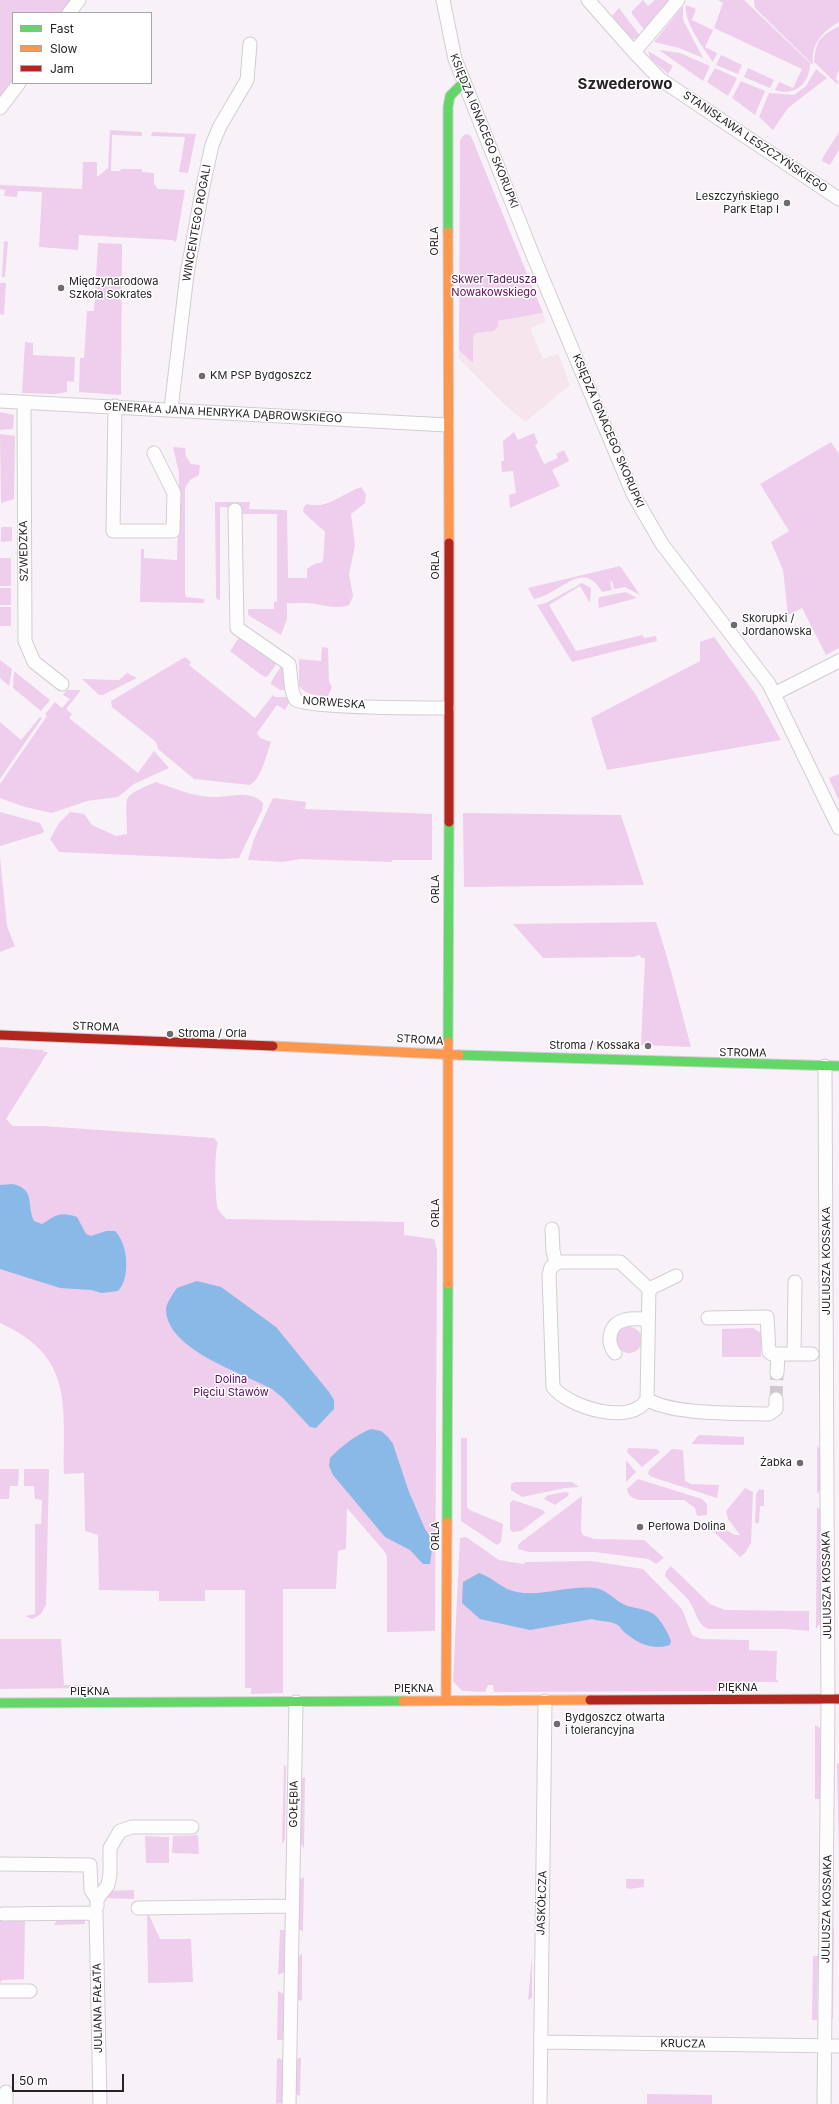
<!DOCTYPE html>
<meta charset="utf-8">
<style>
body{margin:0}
#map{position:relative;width:839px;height:2104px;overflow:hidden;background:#f8f2f8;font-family:Inter,sans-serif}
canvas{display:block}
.legend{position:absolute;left:12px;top:12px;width:140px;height:72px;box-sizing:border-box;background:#fff;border:1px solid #a8a7a8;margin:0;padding:5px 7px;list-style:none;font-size:12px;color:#262226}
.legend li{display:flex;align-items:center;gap:8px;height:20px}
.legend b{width:20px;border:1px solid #a8a7a8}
.scale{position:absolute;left:12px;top:2074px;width:112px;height:18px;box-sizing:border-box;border:2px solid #262226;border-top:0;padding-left:5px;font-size:12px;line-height:14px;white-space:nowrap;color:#262226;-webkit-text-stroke:3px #fff;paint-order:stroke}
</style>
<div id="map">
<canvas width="839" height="2104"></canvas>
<ul class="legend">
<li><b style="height:5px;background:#63d668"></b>Fast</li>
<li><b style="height:5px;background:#ff974d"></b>Slow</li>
<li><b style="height:5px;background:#b3261e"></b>Jam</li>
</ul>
<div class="scale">50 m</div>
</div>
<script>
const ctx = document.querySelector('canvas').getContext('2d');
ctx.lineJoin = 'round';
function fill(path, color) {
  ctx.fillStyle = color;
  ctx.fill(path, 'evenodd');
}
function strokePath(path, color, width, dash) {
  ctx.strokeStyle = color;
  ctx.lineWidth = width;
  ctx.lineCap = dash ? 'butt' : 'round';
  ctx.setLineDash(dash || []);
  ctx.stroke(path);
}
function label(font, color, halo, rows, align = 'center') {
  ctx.font = font + ' Inter,sans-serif';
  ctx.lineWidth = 3;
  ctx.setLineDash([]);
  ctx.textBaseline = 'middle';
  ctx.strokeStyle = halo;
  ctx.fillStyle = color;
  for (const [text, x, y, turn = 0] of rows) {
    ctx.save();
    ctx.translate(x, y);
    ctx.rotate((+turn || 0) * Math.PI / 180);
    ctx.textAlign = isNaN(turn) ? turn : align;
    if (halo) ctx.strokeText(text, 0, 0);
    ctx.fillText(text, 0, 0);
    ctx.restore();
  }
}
const medical = new Path2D(`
 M543,313L546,322L530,328L543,359L558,353L570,385L525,422L506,406L459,359V328Z`);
const green = new Path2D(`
 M0,0H79L69,13H13V83L0,108Z
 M643,0L648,6L655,0H673L645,31L632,14V11Z
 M718,0H744L810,63C810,83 795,97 775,90L779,82L793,88L802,69L714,28L723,3Z
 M754,0H839V22C824,31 810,43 813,65L755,8Z
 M686,5L696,9L692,20L713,30L705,47L717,53L713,62C704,49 683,21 686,5Z
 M683,6V20L703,58L679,48L654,42Z
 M619,8L641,37L632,39L612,16Z
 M839,26V68L836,79L838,81L837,84L814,62C816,39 820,37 839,26Z
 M659,50L680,53L710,66L703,81Z
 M648,51L673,66L668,74L650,58Z
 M721,55L742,65L738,74L716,65Z
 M715,68L737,78L728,96L707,82Z
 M748,68L774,80L770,88L744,77Z
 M816,69L827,78L788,108L773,130L759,117L769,93L794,95L806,86Z
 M741,81L765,91L755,115L732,98Z
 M110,130L142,132V136L112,135L111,171H120L121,169H142V172L154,173V184L158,189L185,190L176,242L172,240L79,235L78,250L39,247L42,192L18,191L17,197L4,196L5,190L0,189V185L82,189L83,162H97V177L108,168Z
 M152,132L196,134L188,173L179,172L185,137L151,136Z
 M839,132V150L830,165L822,161L823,157Z
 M467,134L471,136L543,313L498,321V326L494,331L475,333L473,338V363L459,350L460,140L464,135Z
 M4,241L8,242L5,277H2Z
 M98,243L122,244L121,395L79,392L80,358H84L87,311H94Z
 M0,283H6L4,315L0,314Z
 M25,342L33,343V355L75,357L74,382L67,381V392L55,394L22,393Z
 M0,412L14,415L13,429L0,430Z
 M514,432L518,440L534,433L538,443L535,445L544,464L558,458L556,454L564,450L569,461L552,470L560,486L510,508L509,495L516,493L513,471L502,472L501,461H504L503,441Z
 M0,434L15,436L14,499L1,503Z
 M831,442L839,454V648L826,655L802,608L788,615L783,570L771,542L789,531L760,484Z
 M173,447L185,448L186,456L191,464L200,465L199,475L190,480L185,488V593L186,597L204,599V603L140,602L141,549H144V558L177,560L179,473Z
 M361,487L366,494L365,503L351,514L355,546L349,574L353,596L349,605C338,609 327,606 315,604C306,602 296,604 287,603V619L281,635L248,615V609H274V602L277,601V514H243L242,508L220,507V601L216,598L215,502H250L249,509L287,510L288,578H307V569L314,564L323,562L325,532L303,512L304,507L307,504C327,510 343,493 361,487Z
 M1,527H12V541L1,542Z
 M0,558H11V586H0Z
 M620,566L640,595L625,587L614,589L612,581L610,582L612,590L602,592C583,558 561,594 534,599L528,588Z
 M582,583L591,588L590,603L580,586L549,605L576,651L642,635L644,638L656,636L657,641L572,662L537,605L546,603Z
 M0,588H11V605H0Z
 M626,592L637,598L599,608L598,600L600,597Z
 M0,607H11V626H0Z
 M240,636L278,661L268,676L265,677L260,674L230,651Z
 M714,637L756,695L781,740L607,770L591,718L700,661V642Z
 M322,647L328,648L329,682L332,687L328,696C316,695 308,696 299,686V659L321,661Z
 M185,657L191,662L189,665L255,718L273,695L275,697H292L285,710L277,705L257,733L260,738L271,742C266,755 262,778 250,785L194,779L158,749L156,742L112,707L111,701Z
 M0,660L12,669L9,686L0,678Z
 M282,665L284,670L286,690H280L271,684L272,680Z
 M14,671L50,700L41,711L13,688Z
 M127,673L137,678L103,695H99L82,679L119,680Z
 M67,690H81L66,709L72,714L69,718L138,773L154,751L169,768L134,784L118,797L87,801L52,813L25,807L0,798V784L47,716L45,714L55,702L62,708L70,699L63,695Z
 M40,717L42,718L0,779V722L21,740Z
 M839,774V801L829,778Z
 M156,782C174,788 192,796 210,797C228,798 249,788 263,803L262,810L239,858L221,859L59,852L50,839L59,823L70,812L84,814L92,825L116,836L127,834C128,796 117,798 156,782Z
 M273,798L306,802L305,809L432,814V860H392V862L300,859L283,862L248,860L254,839Z
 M0,812L40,823L44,831L43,833L0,846Z
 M463,813L621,815L644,885L464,887Z
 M0,857L7,926L15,946L0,952Z
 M656,922C670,963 680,1007 691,1047L641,1045L645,958H641L640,955L633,957L543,958L513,924Z
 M0,1047L44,1050L43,1052H48L6,1119L13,1126H43L214,1138L218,1143C214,1151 215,1200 218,1209C220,1213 224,1216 226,1219L404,1222V1235L434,1239L437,1250L435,1631L387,1632V1557L385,1552L347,1508L346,1549L338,1551L336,1589H283V1693L251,1694V1688H245V1590H205V1601H159V1591L99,1590L98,1535L85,1531L84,1473L64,1474C63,1405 74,1356 0,1323Z
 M616 1340a13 13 0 1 1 26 0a13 13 0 1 1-26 0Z
 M753,1328L761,1333V1357H722V1329Z
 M699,1435L744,1437V1445L691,1444Z
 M461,1438H467V1507L470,1510L503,1524L501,1542L497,1545L461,1521Z
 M817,1445L821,1452V1489L817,1494Z
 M628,1448L657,1449L660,1452L642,1467L627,1452Z
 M672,1449L683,1450L685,1481L691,1484L719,1485L717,1498L652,1477L648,1474L649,1470Z
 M626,1460L636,1472L626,1482Z
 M0,1469H19L18,1486H10L9,1499H0Z
 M24,1469H49L46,1605L40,1615L32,1619L25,1616L35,1614V1524H41L42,1500L35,1499L34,1486H24Z
 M638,1479L702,1499L707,1504V1515L697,1516L695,1508L684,1500H639C632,1498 628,1496 627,1489Z
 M515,1482H572L579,1487L565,1488L522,1497L511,1490V1484Z
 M745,1488L753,1492L751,1543L745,1553L740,1557L712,1530L711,1526L715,1524L735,1535H740L728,1519L726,1511Z
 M759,1489L764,1490V1506H760L759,1523H755L756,1494Z
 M565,1492L569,1493L568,1496L555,1505L544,1499L548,1495Z
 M582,1496L581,1531L583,1535L594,1539L644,1540L664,1558L656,1564L648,1559L594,1552H529L518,1549V1545L521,1542Z
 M513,1500L543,1510L545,1513L521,1531L512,1532L510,1529V1503Z
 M817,1507L821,1510V1622L816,1629Z
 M466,1537L499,1560L524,1564L525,1562L591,1561L643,1569L682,1609L692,1635L701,1639L749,1640V1650L777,1651L776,1679L779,1682H750L757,1691L494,1692L493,1685H488L485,1692L462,1691L453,1681L460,1538Z
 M671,1566L710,1604L725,1610L809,1611V1631L785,1629H709C697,1625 697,1614 691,1604C685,1594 673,1586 665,1576L666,1571Z
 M0,1639H61L64,1685H92L89,1688L0,1689Z
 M815,1725L820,1728V1799H815Z
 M839,1763V1856L837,1764Z
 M284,1764L286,1767L285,1839L282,1844Z
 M305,1777L304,1849L298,1838L299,1779Z
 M198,1835L199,1854L172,1853L173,1836Z
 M145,1836L169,1837V1863H146Z
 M304,1877L303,1932L297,1927L298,1881Z
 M626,1879H644V1887L629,1889L626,1887Z
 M134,1890V1899L104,1898L108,1891Z
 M149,1915L160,1939H191L193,1982L148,1983L147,1916Z
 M85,1917V1924L54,1925L58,1918Z
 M0,1919H25L24,1979L2,1980L0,1983Z
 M832,1929H834L833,2019L830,2017Z
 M280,1930H285L284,1972L278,1975Z
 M302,1954V2001L296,1999L297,1958Z
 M532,1955V1998L528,2000Z
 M813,1956H818L817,2020H812Z
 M278,1991L284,1994L283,2040H277Z
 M301,2057L300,2096L294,2093L295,2060Z
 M279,2058L283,2061L282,2103L276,2104L277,2059Z
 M647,2094L712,2095V2104H647Z`);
const water = new Path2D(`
 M13,1184C36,1190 26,1204 34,1221L42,1224C56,1215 60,1211 77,1217L86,1234L91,1236L106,1231H115C128,1244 131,1277 118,1291L102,1293L91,1290L60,1288L0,1269V1185Z
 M197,1281L221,1287L276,1327L329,1392L334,1400V1409L316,1428L310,1427L283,1398L272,1389C243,1373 166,1350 166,1309C167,1302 173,1294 177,1288Z
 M371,1429L381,1431L388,1437L393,1444L409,1492L425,1529L433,1541L430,1564H423L410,1550L385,1537L333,1475L329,1466L330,1458C342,1446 355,1435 371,1429Z
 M479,1573C494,1578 503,1590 517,1592C542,1597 568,1585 594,1588C604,1588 614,1599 623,1604C633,1609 649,1608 657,1617C663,1624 668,1633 671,1641L670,1645C655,1650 640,1645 628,1635C624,1633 622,1629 619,1626C611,1620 601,1622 592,1619L530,1630L480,1619L462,1603L463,1582Z`);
const streetTunnel = new Path2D(`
 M776,1399L777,1373`);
const street = new Path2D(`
 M443,0L455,59L534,258L633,494L662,544L769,684L839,828
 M588,0L634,52L660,79L839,199
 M69,13L79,0
 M634,52L678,0
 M0,108L19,83
 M0,401L447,425
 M24,402L25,641L34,662L62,684
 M115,406L113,531H173L174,493L154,453
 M171,409L187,274L203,186L212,145L220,126L247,80L250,44
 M235,510L237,628L289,664C291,673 290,693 296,700C303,708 429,708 448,708
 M774,694L839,661
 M552,1229L553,1251L556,1263
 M559,1262H620L649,1289L647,1399C632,1427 568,1407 553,1387L549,1275L551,1267Z
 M649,1289L676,1276
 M708,1318L767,1317L769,1352L772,1354H812
 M615,1353C606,1342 609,1323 625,1320C632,1318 641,1319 648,1319
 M794,1354L795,1282
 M777,1373L778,1354
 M647,1399C670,1415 740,1413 769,1414L776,1409V1399
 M0,1864L90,1865L91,1890L97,1899V1907
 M97,1899L108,1885L110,1874V1848L120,1831L132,1827H192
 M138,1908L292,1906
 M3,1914L96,1913L100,2104
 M0,1991H30
 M541,2042L839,2046
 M6,2092V2104
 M289,2104L296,1702
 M540,2104L545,1701
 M824,2104L828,1707L825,1066`);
const fast = new Path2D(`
 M448,232V107L450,96L464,82
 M448,1042L449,822
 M459,1055L839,1066
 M447,1522L448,1284
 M0,1703L403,1701`);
const slow = new Path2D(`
 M448,232L449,543
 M273,1046L459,1055
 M448,1284V1042
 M403,1701L590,1700
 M446,1701L447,1522`);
const jam = new Path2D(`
 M449,543V822
 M0,1035L273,1046
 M590,1700L839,1699`);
const markers = [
 [787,203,4,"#706b70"],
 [61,288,4,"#706b70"],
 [202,376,4,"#706b70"],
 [734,625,4,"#706b70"],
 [170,1034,4,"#706b70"],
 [648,1046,4,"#706b70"],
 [800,1463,4,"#706b70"],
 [640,1527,4,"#706b70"],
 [557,1724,4,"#706b70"]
];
const streetNames = [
 ["KSIĘDZA IGNACEGO SKORUPKI",484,131,68],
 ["STANISŁAWA LESZCZYŃSKIEGO",755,142,34],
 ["WINCENTEGO ROGALI",197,223,-80],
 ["ORLA",435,241,-90],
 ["GENERAŁA JANA HENRYKA DĄBROWSKIEGO",223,413,3],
 ["KSIĘDZA IGNACEGO SKORUPKI",608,431,67],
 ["SZWEDZKA",24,551,-91],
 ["ORLA",436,565,-90],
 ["NORWESKA",334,703,4],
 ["ORLA",436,889,-90],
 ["STROMA",96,1027,2],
 ["STROMA",420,1040,4],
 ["STROMA",743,1053,1],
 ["ORLA",436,1213,-90],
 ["JULIUSZA KOSSAKA",827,1261,-90],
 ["ORLA",436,1536,-90],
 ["JULIUSZA KOSSAKA",827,1585,-91],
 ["PIĘKNA",738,1688],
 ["PIĘKNA",414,1689],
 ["PIĘKNA",90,1692],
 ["GOŁĘBIA",294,1804,-89],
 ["JASKÓŁCZA",542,1903,-88],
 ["JULIUSZA KOSSAKA",827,1909,-89],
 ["JULIANA FAŁATA",98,2008,-91],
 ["KRUCZA",683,2044,1]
];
const poiNames = [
 ["Leszczyńskiego",779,197,"right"],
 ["Park Etap I",779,210,"right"],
 ["Międzynarodowa",69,282],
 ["Szkoła Sokrates",69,295],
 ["KM PSP Bydgoszcz",210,376],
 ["Skorupki /",742,619],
 ["Jordanowska",742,632],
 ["Stroma / Orla",178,1034],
 ["Stroma / Kossaka",640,1046,"right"],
 ["Żabka",792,1463,"right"],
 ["Perłowa Dolina",648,1527],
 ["Bydgoszcz otwarta",565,1718],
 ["i tolerancyjna",565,1731]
];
const parkNames = [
 ["Skwer Tadeusza",494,280],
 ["Nowakowskiego",494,293],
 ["Dolina",231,1380],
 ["Pięciu Stawów",231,1393]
];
const districtNames = [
 ["Szwederowo",625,84]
];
fill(medical, '#f6e5ed');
fill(green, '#efcdec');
fill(water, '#89b9e6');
strokePath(streetTunnel, '#cec8ce', 13, [13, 6]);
strokePath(street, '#d1cdd1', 15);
strokePath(fast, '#d1cdd1', 11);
strokePath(slow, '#d1cdd1', 11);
strokePath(jam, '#d1cdd1', 11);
strokePath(street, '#fefdfe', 13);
strokePath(fast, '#63d668', 9);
strokePath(slow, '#ff974d', 9);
strokePath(jam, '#b3261e', 9);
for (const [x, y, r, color] of markers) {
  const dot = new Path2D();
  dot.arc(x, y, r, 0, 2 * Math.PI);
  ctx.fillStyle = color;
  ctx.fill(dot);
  strokePath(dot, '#fff', 1.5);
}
label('11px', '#262226', '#fff', streetNames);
label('11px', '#262226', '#fff', poiNames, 'left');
label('11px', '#5f0a5d', '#fff', parkNames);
label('bold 15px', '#262226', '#fff', districtNames);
</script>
